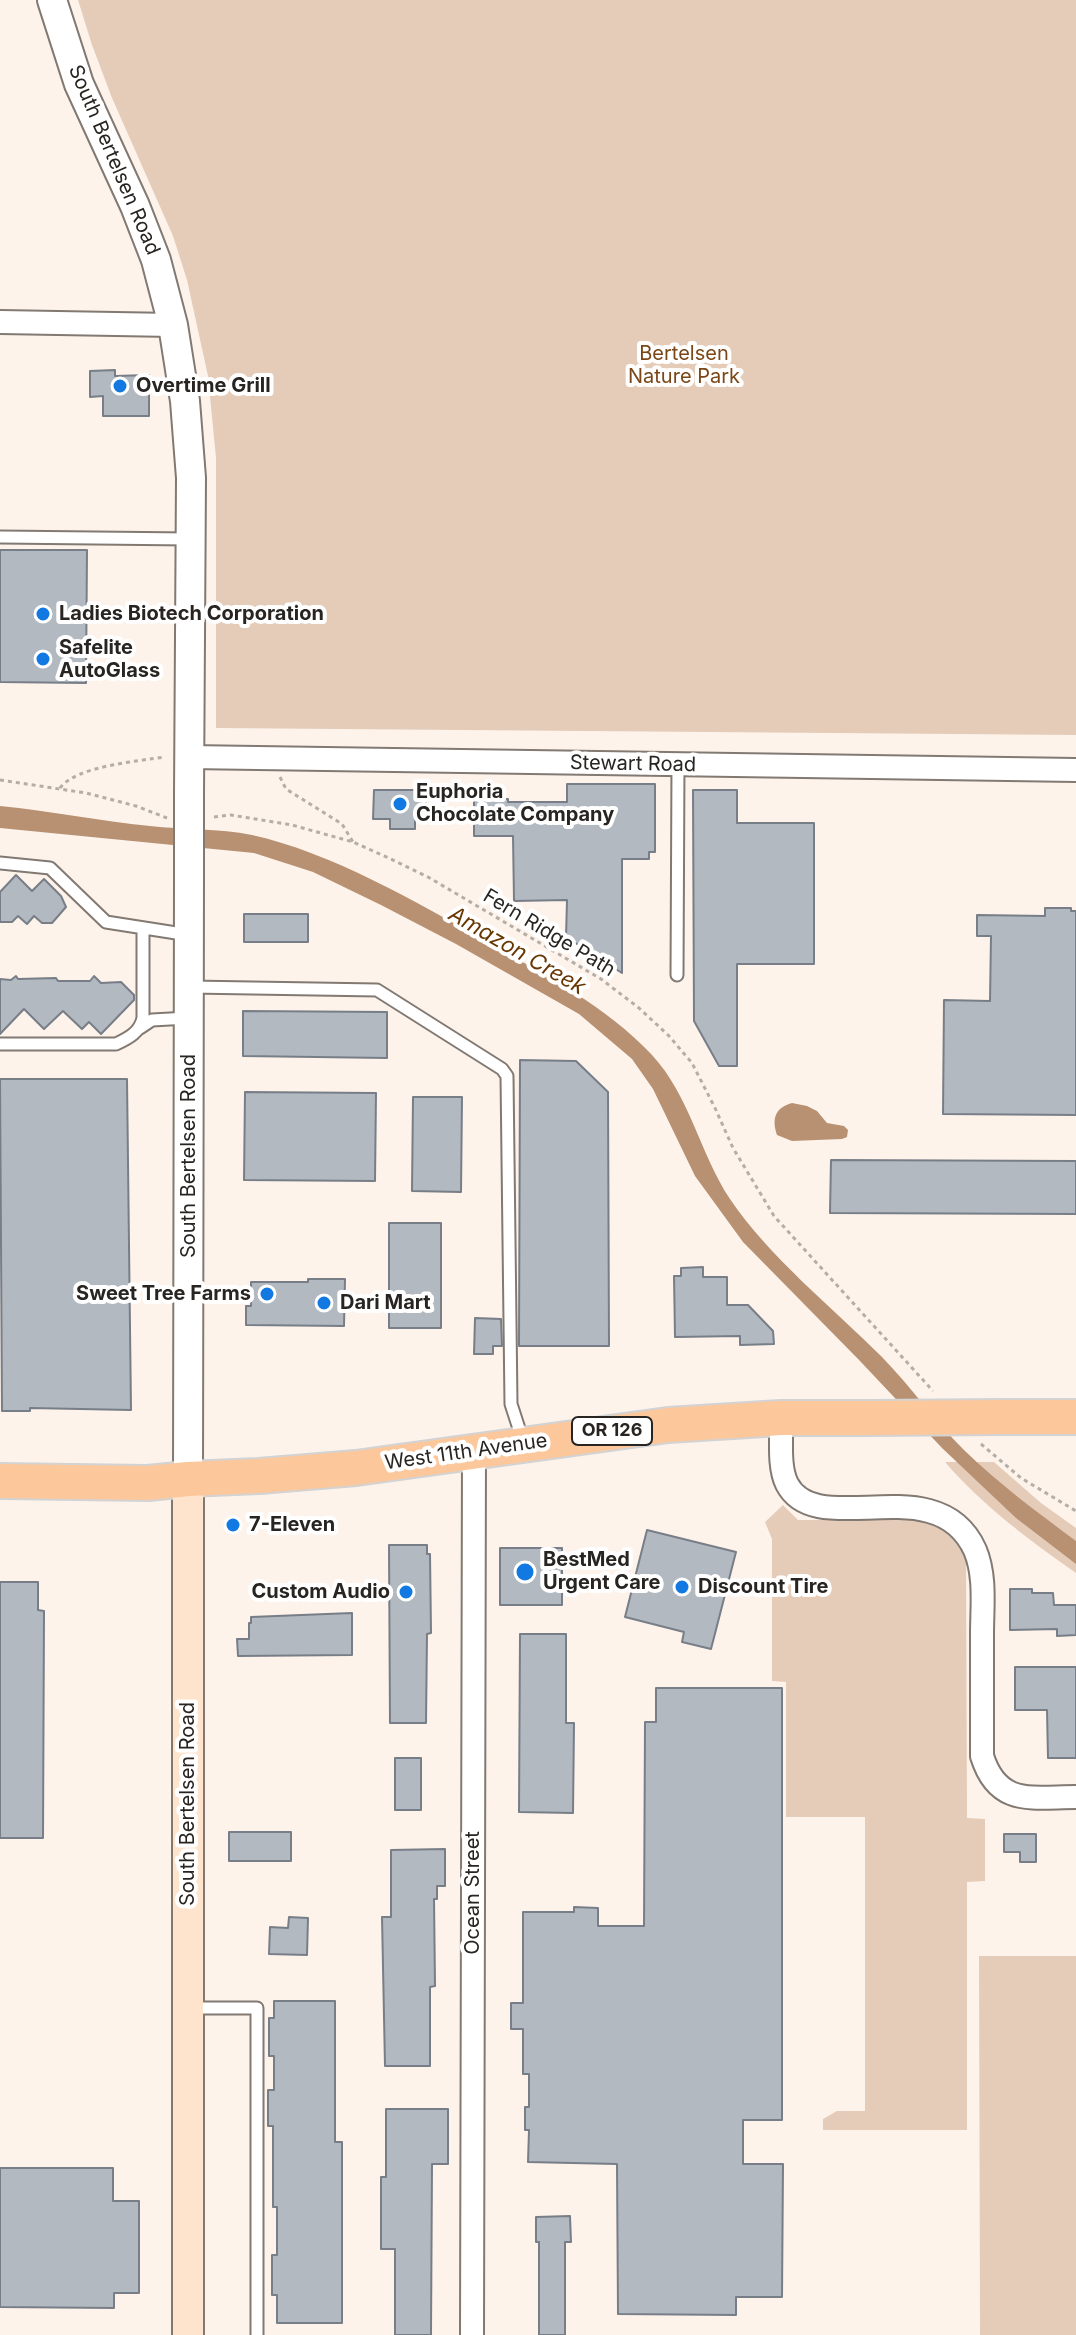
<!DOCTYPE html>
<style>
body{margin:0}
canvas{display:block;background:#fdf3eb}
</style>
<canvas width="1076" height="2335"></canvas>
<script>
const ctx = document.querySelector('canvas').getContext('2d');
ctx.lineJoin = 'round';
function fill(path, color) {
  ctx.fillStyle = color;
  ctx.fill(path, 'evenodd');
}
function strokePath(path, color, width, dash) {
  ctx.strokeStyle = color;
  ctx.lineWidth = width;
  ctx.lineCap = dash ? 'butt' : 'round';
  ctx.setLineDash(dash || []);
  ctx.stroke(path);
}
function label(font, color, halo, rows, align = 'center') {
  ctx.font = font + ' Inter,sans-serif';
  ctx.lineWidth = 8;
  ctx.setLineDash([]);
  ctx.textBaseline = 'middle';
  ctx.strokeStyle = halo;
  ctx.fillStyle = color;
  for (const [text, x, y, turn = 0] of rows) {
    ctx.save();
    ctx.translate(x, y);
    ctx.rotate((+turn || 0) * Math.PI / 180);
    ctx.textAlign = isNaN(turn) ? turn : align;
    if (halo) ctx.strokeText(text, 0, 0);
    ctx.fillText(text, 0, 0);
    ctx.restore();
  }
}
const green = new Path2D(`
 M78,0H1076V735L216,728V458L208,376L187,280L173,236L112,98L92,45Z
 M945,1462H994L1041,1503L1076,1528V1573C1029,1540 983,1506 945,1462Z
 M783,1505L798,1520H924C945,1528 958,1539 966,1560L967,1818L985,1819V1881L967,1882V2130H823V2119L837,2111H865V1817H786V1682L772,1681V1539L765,1522Z
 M979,1956H1076V2335H980Z`);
const water = new Path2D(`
 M0,806C50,811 100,821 150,826C183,830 219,828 252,835C330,852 419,903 489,943C547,976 606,1006 652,1055C690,1096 700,1154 730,1199C770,1258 832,1307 882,1357C911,1387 935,1421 964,1450C999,1484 1037,1512 1076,1541V1564L1016,1518L942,1448L860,1361L743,1242L695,1176L653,1089L632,1059L579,1014L456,944L381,905L313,872L254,853L0,828Z
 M792,1103L807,1106L817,1111L827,1123L844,1126L848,1130L847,1137L842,1139L792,1141L777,1135C772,1120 774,1108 792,1103Z`);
const building = new Path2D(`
 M115,370V376L149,375V416H103V396L90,397V371Z
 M0,550H87L86,683L0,682Z
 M567,784H655V852H649V859H622V973L566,937L567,900L514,901L513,836H474V799H508V802H567Z
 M374,790H426V820H415V829H390V819H373Z
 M693,790H737V823H814V964H737V1066H719L694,1021Z
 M16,875L32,891L44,879L61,896L66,907L52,923H42L34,916L27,924L18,916L12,922H0V892Z
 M1045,908H1071V911H1076V1115L943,1114L944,1000L990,1001L991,936H977V915L1045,916Z
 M244,914H308V942H244Z
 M16,976L18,979L56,978L58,981H90L94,976L101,983L121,982L134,995V1000L101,1034L89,1022L82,1029L63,1011L44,1029L24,1009L0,1034V979L11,980Z
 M243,1011L387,1012V1058L243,1056Z
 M520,1060L576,1061L608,1092L609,1346H519Z
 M0,1079H127L131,1410L30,1408V1411H2Z
 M245,1092L376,1093L375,1181L244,1180Z
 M413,1097H462L461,1192L412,1191Z
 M831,1160L1076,1161V1214L830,1213Z
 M389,1223H441V1328H389Z
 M703,1267V1277H727V1305H748L773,1331L774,1344L740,1345V1336L675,1337L674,1276H681V1268Z
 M308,1279H345L344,1326L246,1325V1306H251V1282H308Z
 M475,1318L501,1319L502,1346H493V1354H474Z
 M647,1530L736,1552L711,1649L682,1642L684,1632L625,1617Z
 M389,1545H427V1554H430L431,1633L427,1634L426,1723H390Z
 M500,1548H562V1605H500Z
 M0,1582H38V1610L44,1611L43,1838H0Z
 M1010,1589H1032V1593H1053L1054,1605H1076V1635L1057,1636V1629L1010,1630Z
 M352,1613V1655L238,1656L237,1639H249V1623H251V1617Z
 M520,1634H566V1723H574L573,1813L519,1812Z
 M1015,1667H1076V1758H1048L1047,1710H1015Z
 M656,1688H782V2120H743V2164H783L782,2297H736V2315L618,2314L617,2164L528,2162L529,2130H525V2107H529V2074H523V2029H511V2003H523V1912H574V1907L598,1908V1926H644L645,1722H656Z
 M395,1758H421V1810H395Z
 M229,1832H291V1861H229Z
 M1004,1834H1036V1862H1020V1852H1004Z
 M445,1849V1886H437V1899H434L435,1986L430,1987V2066H385L382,1917H391V1850Z
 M289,1917L308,1918L307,1955L269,1954L270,1927L288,1928Z
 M274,2001H335V2142H342V2323H277V2295H272V2255H277V2207H273V2126H268V2090H274V2056H269V2018H274Z
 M386,2109H448V2164H432L431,2335H395V2249H381V2177H386Z
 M0,2168H113V2201H139V2293H114V2308L0,2307Z
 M570,2216L571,2242H565V2335H539V2242H536V2217Z`);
const path = new Path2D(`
 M280,777L286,789L342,824L353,842
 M0,780L86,793L136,806L167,818
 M60,788C76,766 139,761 165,757
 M214,817L231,815L292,825L353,842L391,859L428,877L601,979L639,1008L669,1036L692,1063L715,1108L733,1148L774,1216L933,1391
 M981,1444L1021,1478L1076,1511`);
const service = new Path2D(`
 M0,537L190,539
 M0,863L50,868L106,922L189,935
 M677,975L678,764
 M190,987L377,990L502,1069L507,1076L511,1404L523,1441
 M140,1028L152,1020L188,1018
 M0,1044H116C129,1038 140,1032 143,1018V928
 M189,2008H257V2335`);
const minor = new Path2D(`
 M0,322L173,325
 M189,757L1076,770
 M781,1418C782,1438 778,1466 787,1484C817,1542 937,1466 975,1550C986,1576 982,1607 982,1634C982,1675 982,1716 982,1756C998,1807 1032,1797 1076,1797
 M472,2335L474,1451`);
const tertiary = new Path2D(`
 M52,0L79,84L135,206L156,260L173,325L185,401L191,478L189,794
 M188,1479L189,874`);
const secondary = new Path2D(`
 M188,1479V2335`);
const primary = new Path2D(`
 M1003,1417H1076
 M0,1481L148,1483L188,1479L259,1476L356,1468L668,1425L781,1418H869`);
const tertiaryBridge = new Path2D(`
 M189,874V794`);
const primaryBridge = new Path2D(`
 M869,1418L1003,1417`);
const markers = [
 [120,386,8,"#1179e1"],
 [43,614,8,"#1179e1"],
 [43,659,8,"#1179e1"],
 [400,804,8,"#1179e1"],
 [267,1294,8,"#1179e1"],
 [324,1303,8,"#1179e1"],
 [233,1525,8,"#1179e1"],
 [525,1572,10,"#1179e1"],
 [682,1587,8,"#1179e1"],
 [406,1592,8,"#1179e1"]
];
const shields = [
 [612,1431,80]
];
const shieldNames = [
 ["OR 126",612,1431]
];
const streetNames = [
 ["South Bertelsen Road",114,160,67],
 ["Stewart Road",633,764,1],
 ["Fern Ridge Path",549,933,31],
 ["South Bertelsen Road",189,1156,-90],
 ["West 11th Avenue",466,1452,-8],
 ["South Bertelsen Road",188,1804,-90],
 ["Ocean Street",473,1893,-90]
];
const parkNames = [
 ["Bertelsen",684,354],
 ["Nature Park",684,377]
];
const poiNames = [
 ["Overtime Grill",136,386],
 ["Ladies Biotech Corporation",59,614],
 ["Safelite",59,648],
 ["AutoGlass",59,671],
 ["Euphoria",416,792],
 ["Chocolate Company",416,815],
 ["Sweet Tree Farms",251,1294,"right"],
 ["Dari Mart",340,1303],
 ["7-Eleven",249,1525],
 ["BestMed",543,1560],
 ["Urgent Care",543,1583],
 ["Discount Tire",698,1587],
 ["Custom Audio",390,1592,"right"]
];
const waterNames = [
 ["Amazon Creek",517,951,30]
];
fill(green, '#e5ccb9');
fill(water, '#b89173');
fill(building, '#b2b9c1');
strokePath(building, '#787e87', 2);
strokePath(service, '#817972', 15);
strokePath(minor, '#817972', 26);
strokePath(tertiary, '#817972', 32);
strokePath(secondary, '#817972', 34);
strokePath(primary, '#d4d3d3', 38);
strokePath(path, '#b5aea7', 3, [4, 4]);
strokePath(service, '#fff', 11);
strokePath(minor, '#fff', 22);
strokePath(tertiary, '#fff', 28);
strokePath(secondary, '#fee3cd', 30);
strokePath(primary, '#fcc79b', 34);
strokePath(tertiaryBridge, '#817972', 32, []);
strokePath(primaryBridge, '#d4d3d3', 38, []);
strokePath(tertiaryBridge, '#fff', 28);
strokePath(primaryBridge, '#fcc79b', 34);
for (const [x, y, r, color] of markers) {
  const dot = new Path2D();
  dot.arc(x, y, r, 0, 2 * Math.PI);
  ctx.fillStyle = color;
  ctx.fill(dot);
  strokePath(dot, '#fff', 3);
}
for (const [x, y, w] of shields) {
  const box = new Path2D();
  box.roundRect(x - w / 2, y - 14, w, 28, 6);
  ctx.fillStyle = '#fff';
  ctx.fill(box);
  strokePath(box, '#272421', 2);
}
label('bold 18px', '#272421', null, shieldNames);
label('20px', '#272421', '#fff', streetNames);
label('20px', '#7b4717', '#fff', parkNames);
label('bold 20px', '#272421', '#fff', poiNames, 'left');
label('italic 22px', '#683600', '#fff', waterNames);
</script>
